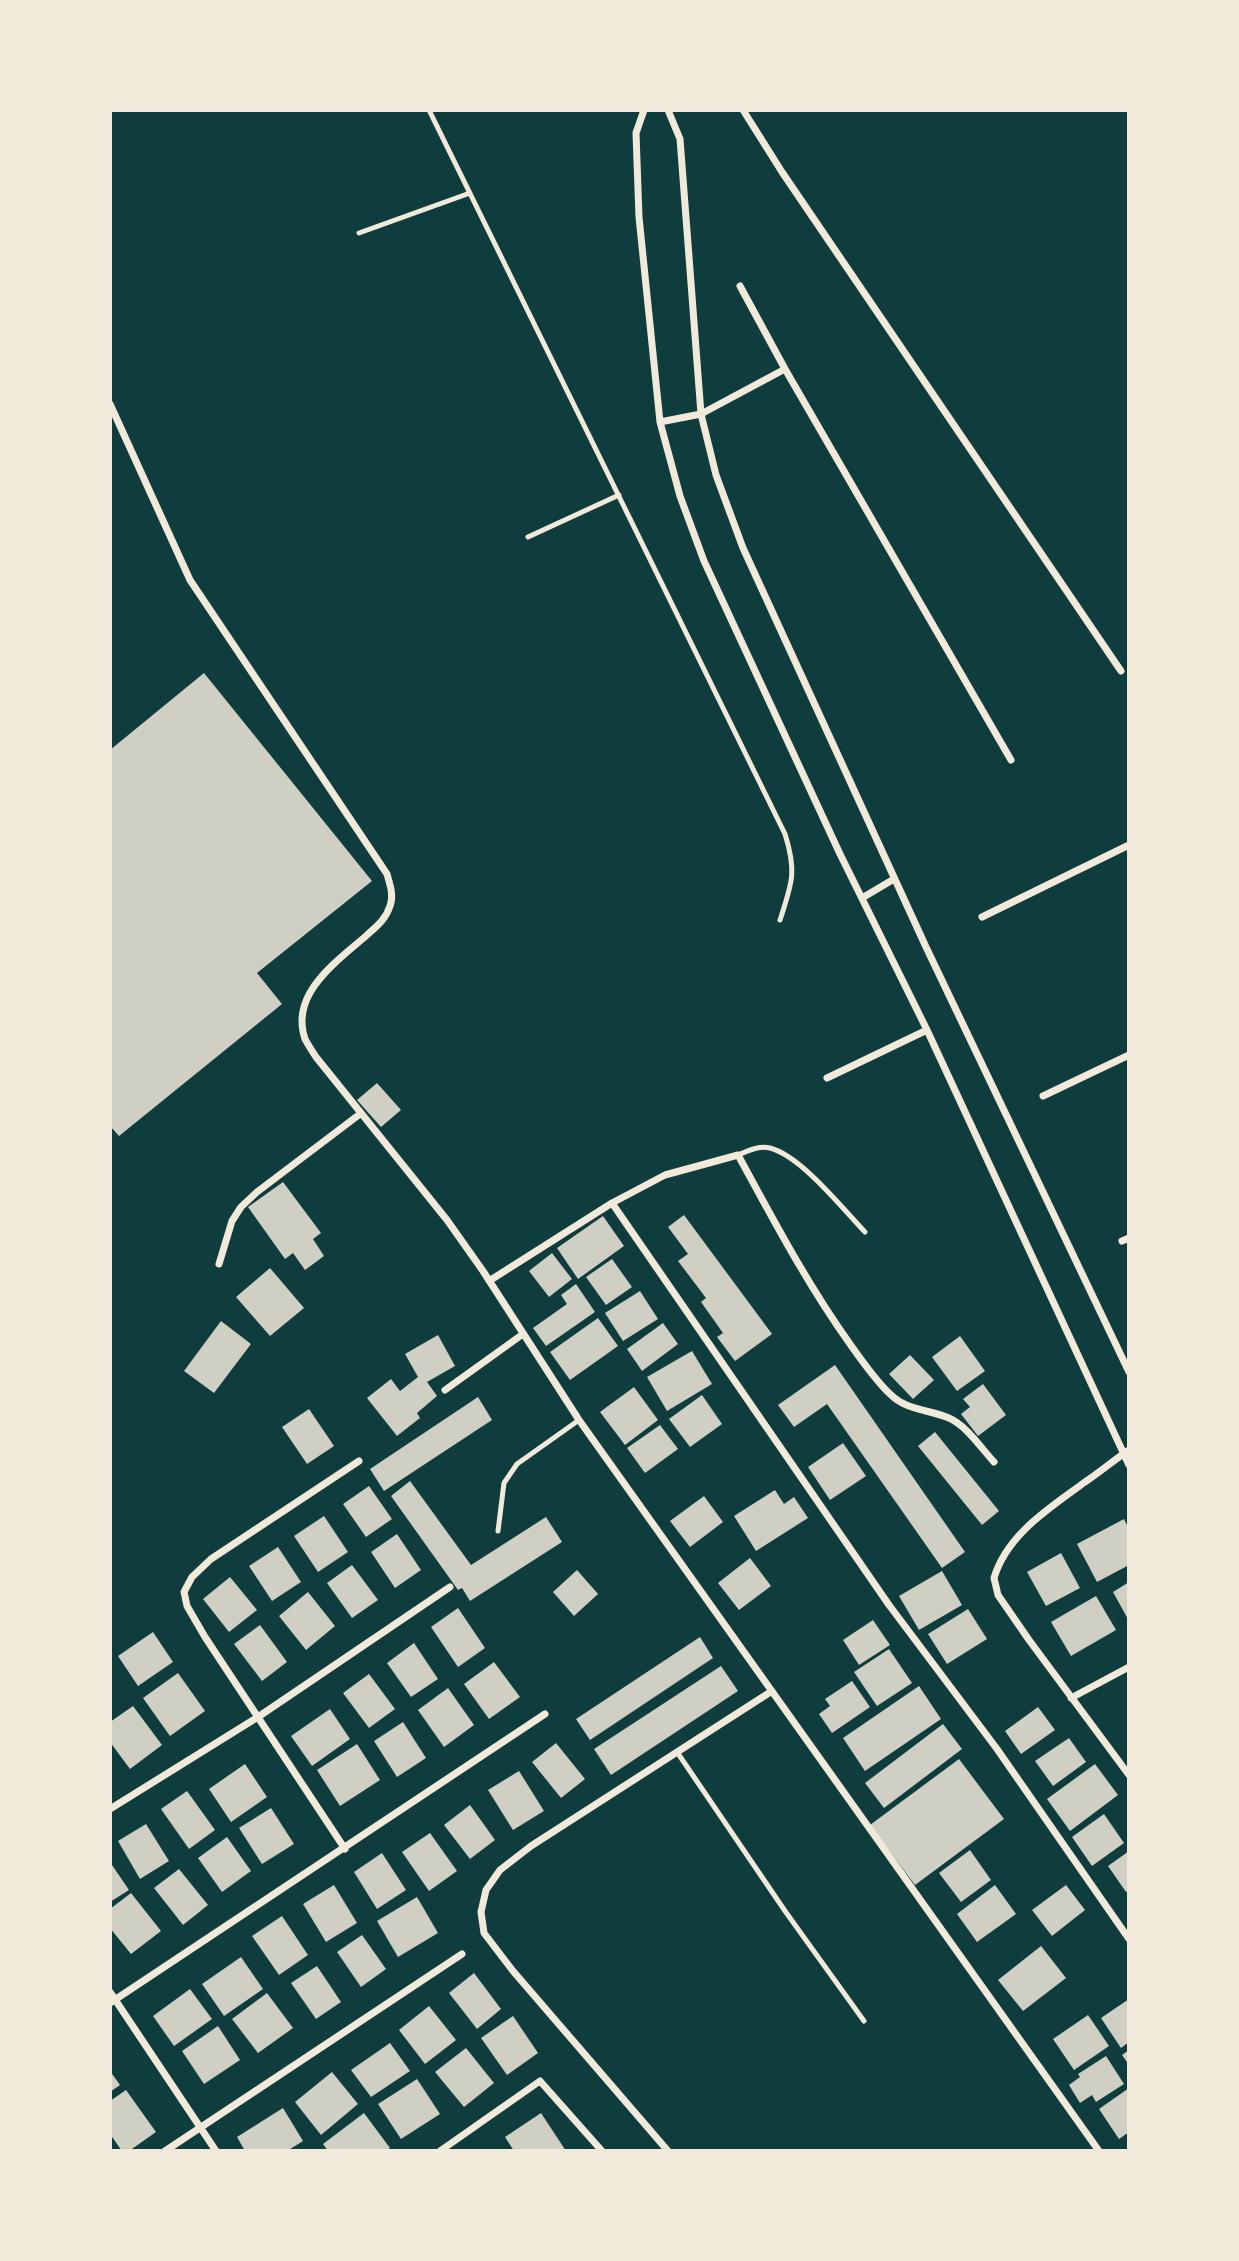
<!DOCTYPE html>
<style>
body{margin:0}
#map{position:relative;width:1239px;height:2261px;overflow:hidden;background:#0f3d3e;font-family:Poppins,sans-serif}
canvas{display:block}
.frame{position:absolute;inset:0;border:112px solid #f1e9da;pointer-events:none}
</style>
<div id="map">
<canvas width="1239" height="2261"></canvas>
<div class="frame"></div>
</div>
<script>
const ctx = document.querySelector('canvas').getContext('2d');
ctx.lineJoin = 'round';
function fill(path, color) {
  ctx.fillStyle = color;
  ctx.fill(path, 'evenodd');
}
function strokePath(path, color, width, dash) {
  ctx.strokeStyle = color;
  ctx.lineWidth = width;
  ctx.lineCap = dash ? 'butt' : 'round';
  ctx.setLineDash(dash || []);
  ctx.stroke(path);
}
const building = new Path2D(`
 M204,673L372,881L257,973L282,1004L119,1136L110,1126V750Z
 M377,1083L401,1110L381,1127L357,1100Z
 M283,1182L321,1233L313,1239L324,1256L305,1270L293,1253L285,1259L248,1207Z
 M684,1215L772,1334L735,1361L717,1337L723,1333L701,1302L706,1298L678,1261L688,1254L668,1227Z
 M603,1216L624,1246L578,1279L557,1248Z
 M552,1253L572,1279L549,1297L529,1271Z
 M612,1259L632,1287L606,1305L586,1277Z
 M270,1268L304,1308L270,1336L236,1297Z
 M576,1284L595,1312L546,1346L533,1328L567,1304L561,1295Z
 M640,1291L658,1319L623,1341L605,1313Z
 M598,1318L618,1346L570,1380L550,1352Z
 M221,1321L251,1344L214,1393L184,1371Z
 M663,1323L678,1344L642,1371L627,1349Z
 M438,1335L455,1366L427,1382L437,1396L417,1413L420,1418L397,1436L367,1398L391,1379L400,1391L418,1377L405,1354Z
 M960,1336L985,1371L957,1391L932,1357Z
 M692,1351L712,1384L667,1411L647,1377Z
 M910,1355L934,1380L913,1399L889,1374Z
 M835,1365L965,1552L942,1568L827,1404L794,1427L778,1405Z
 M983,1384L1006,1415L978,1436L961,1414L970,1407L963,1399Z
 M634,1387L658,1420L625,1445L600,1412Z
 M702,1395L722,1424L690,1447L669,1419Z
 M478,1397L492,1420L384,1491L370,1469Z
 M309,1409L334,1446L307,1464L282,1427Z
 M660,1425L678,1449L645,1473L627,1448Z
 M935,1432L999,1511L982,1525L918,1446Z
 M843,1443L866,1476L830,1500L808,1467Z
 M410,1481L471,1565L546,1517L562,1542L470,1601L462,1588L458,1590L391,1496Z
 M369,1486L392,1519L366,1537L343,1504Z
 M775,1490L784,1504L794,1497L808,1518L756,1551L734,1516Z
 M704,1496L723,1522L690,1547L670,1521Z
 M324,1516L348,1552L318,1572L294,1536Z
 M1124,1519L1129,1529V1565L1097,1582L1077,1544Z
 M397,1534L421,1570L395,1588L371,1552Z
 M278,1547L301,1582L272,1601L249,1566Z
 M1061,1553L1080,1588L1046,1606L1027,1572Z
 M750,1558L771,1586L739,1610L718,1583Z
 M352,1565L378,1600L352,1618L327,1583Z
 M577,1570L598,1594L574,1616L553,1592Z
 M942,1571L962,1605L919,1630L899,1596Z
 M230,1577L257,1610L229,1632L203,1599Z
 M1129,1582V1621L1113,1592Z
 M308,1592L335,1626L306,1650L279,1616Z
 M1096,1596L1116,1630L1071,1656L1051,1622Z
 M458,1608L485,1648L458,1667L431,1627Z
 M968,1609L987,1639L947,1664L928,1634Z
 M873,1620L890,1645L859,1665L843,1640Z
 M260,1625L287,1662L262,1681L234,1644Z
 M153,1632L173,1662L138,1686L118,1656Z
 M700,1637L713,1658L590,1740L576,1719Z
 M414,1643L438,1679L411,1697L387,1663Z
 M889,1649L912,1683L877,1706L854,1672Z
 M494,1662L520,1697L489,1719L464,1684Z
 M721,1666L738,1691L611,1775L594,1749Z
 M178,1673L205,1711L170,1736L143,1698Z
 M369,1674L395,1709L369,1728L343,1693Z
 M852,1681L870,1707L832,1733L819,1714L830,1706L825,1699Z
 M919,1686L941,1719L865,1771L843,1738Z
 M448,1688L474,1725L444,1747L418,1710Z
 M133,1706L162,1745L130,1769L110,1742V1722Z
 M1038,1707L1055,1730L1021,1754L1005,1731Z
 M330,1709L350,1739L312,1766L291,1736Z
 M403,1722L426,1758L397,1777L374,1741Z
 M943,1724L962,1749L884,1808L865,1783Z
 M1069,1738L1086,1762L1053,1786L1035,1761Z
 M556,1743L585,1779L561,1798L532,1762Z
 M357,1744L380,1780L340,1806L317,1770Z
 M959,1759L1004,1819L915,1885L870,1825Z
 M245,1764L267,1797L231,1822L209,1789Z
 M1095,1764L1118,1795L1070,1831L1047,1799Z
 M519,1771L544,1811L513,1830L488,1790Z
 M187,1791L215,1830L189,1849L161,1809Z
 M470,1805L495,1840L470,1859L444,1825Z
 M271,1808L294,1844L262,1864L239,1828Z
 M1104,1814L1124,1843L1092,1866L1072,1837Z
 M146,1824L169,1861L140,1879L118,1841Z
 M430,1833L457,1871L429,1891L402,1852Z
 M227,1837L251,1871L222,1892L198,1858Z
 M970,1850L991,1880L961,1902L939,1873Z
 M1129,1851V1890L1126,1892L1108,1866Z
 M382,1853L406,1890L377,1909L354,1872Z
 M110,1862L129,1890L110,1902Z
 M179,1869L208,1905L183,1925L154,1888Z
 M334,1885L357,1923L326,1942L303,1904Z
 M995,1885L1016,1914L977,1942L957,1914Z
 M1066,1885L1085,1910L1052,1936L1032,1910Z
 M131,1893L161,1931L131,1954L110,1928V1909Z
 M417,1897L438,1933L398,1957L377,1921Z
 M282,1916L308,1955L279,1975L252,1936Z
 M362,1935L386,1969L361,1987L337,1952Z
 M1041,1946L1066,1978L1023,2011L998,1980Z
 M241,1957L263,1989L224,2016L202,1984Z
 M317,1966L341,2002L316,2019L291,1983Z
 M474,1973L501,2009L477,2029L449,1993Z
 M190,1989L212,2019L174,2046L153,2016Z
 M267,1993L293,2028L258,2053L232,2019Z
 M1129,1999V2042L1121,2048L1101,2018Z
 M429,2006L456,2040L425,2064L399,2030Z
 M1088,2015L1109,2046L1074,2070L1053,2039Z
 M513,2016L538,2053L507,2075L481,2038Z
 M218,2026L240,2060L204,2084L182,2051Z
 M390,2043L410,2071L371,2097L351,2070Z
 M466,2048L494,2083L464,2107L435,2072Z
 M1129,2050V2065L1122,2055Z
 M1106,2056L1124,2084L1096,2102L1092,2095L1080,2103L1069,2085L1080,2077L1078,2074Z
 M110,2071L120,2085L110,2092Z
 M332,2072L358,2104L321,2135L295,2102Z
 M417,2079L440,2114L401,2139L378,2104Z
 M1129,2088V2132L1119,2139L1099,2109Z
 M126,2090L156,2132L129,2151H122L110,2134V2101Z
 M283,2108L303,2141L287,2151H245L237,2137Z
 M364,2113L390,2148L386,2151H328L323,2144Z
 M541,2113L566,2151H514L505,2137Z`);
const service = new Path2D(`
 M429,110L785,834C797,872 792,883 780,920
 M359,233L470,193
 M528,537L619,495
 M738,1155C748,1151 759,1145 770,1148C801,1156 842,1208 865,1232
 M498,1531L504,1483L517,1464L579,1420
 M677,1752L785,1911L864,2021`);
const minor = new Path2D(`
 M644,110L636,133L639,217L660,422L680,496L704,561L840,854L927,1030L1129,1465
 M668,110L680,139L701,414L716,475L743,548L926,947L1129,1372
 M743,110L782,172L1121,671
 M740,286L785,369L1011,760
 M110,404L190,580L387,874C390,885 394,895 390,906C386,919 377,926 367,935C339,960 289,993 305,1039C308,1045 313,1052 316,1057L447,1220L483,1271L579,1420L1099,2151
 M660,422L701,414L785,369
 M862,898L894,879
 M982,917L1129,845
 M827,1078L927,1030
 M1043,1096L1129,1055
 M612,1203L889,1605L997,1749L1129,1939
 M1122,1241L1129,1238
 M219,1264L232,1221L241,1207L257,1192L360,1114
 M489,1281L612,1203L665,1175L738,1155C773,1219 807,1284 850,1344C862,1361 875,1380 890,1394C907,1411 928,1409 949,1418C967,1426 981,1448 994,1462
 M445,1390L523,1334
 M1129,1450C1114,1460 1100,1472 1085,1482C1050,1508 1007,1534 994,1578L998,1595L1029,1640L1129,1775
 M1071,1698L1129,1667
 M110,1809L258,1717L450,1587
 M345,1849L205,1637L187,1606L184,1592L192,1577L211,1559L359,1461
 M110,1992L216,2151
 M110,2003L545,1714
 M165,2151L462,1954
 M440,2151L540,2081L602,2151
 M668,2151L513,1971L484,1933L481,1912L486,1890L500,1870L531,1846L772,1691`);
fill(building, '#cfcfc3');
strokePath(service, '#f1e9da', 5);
strokePath(minor, '#f1e9da', 7);
</script>
